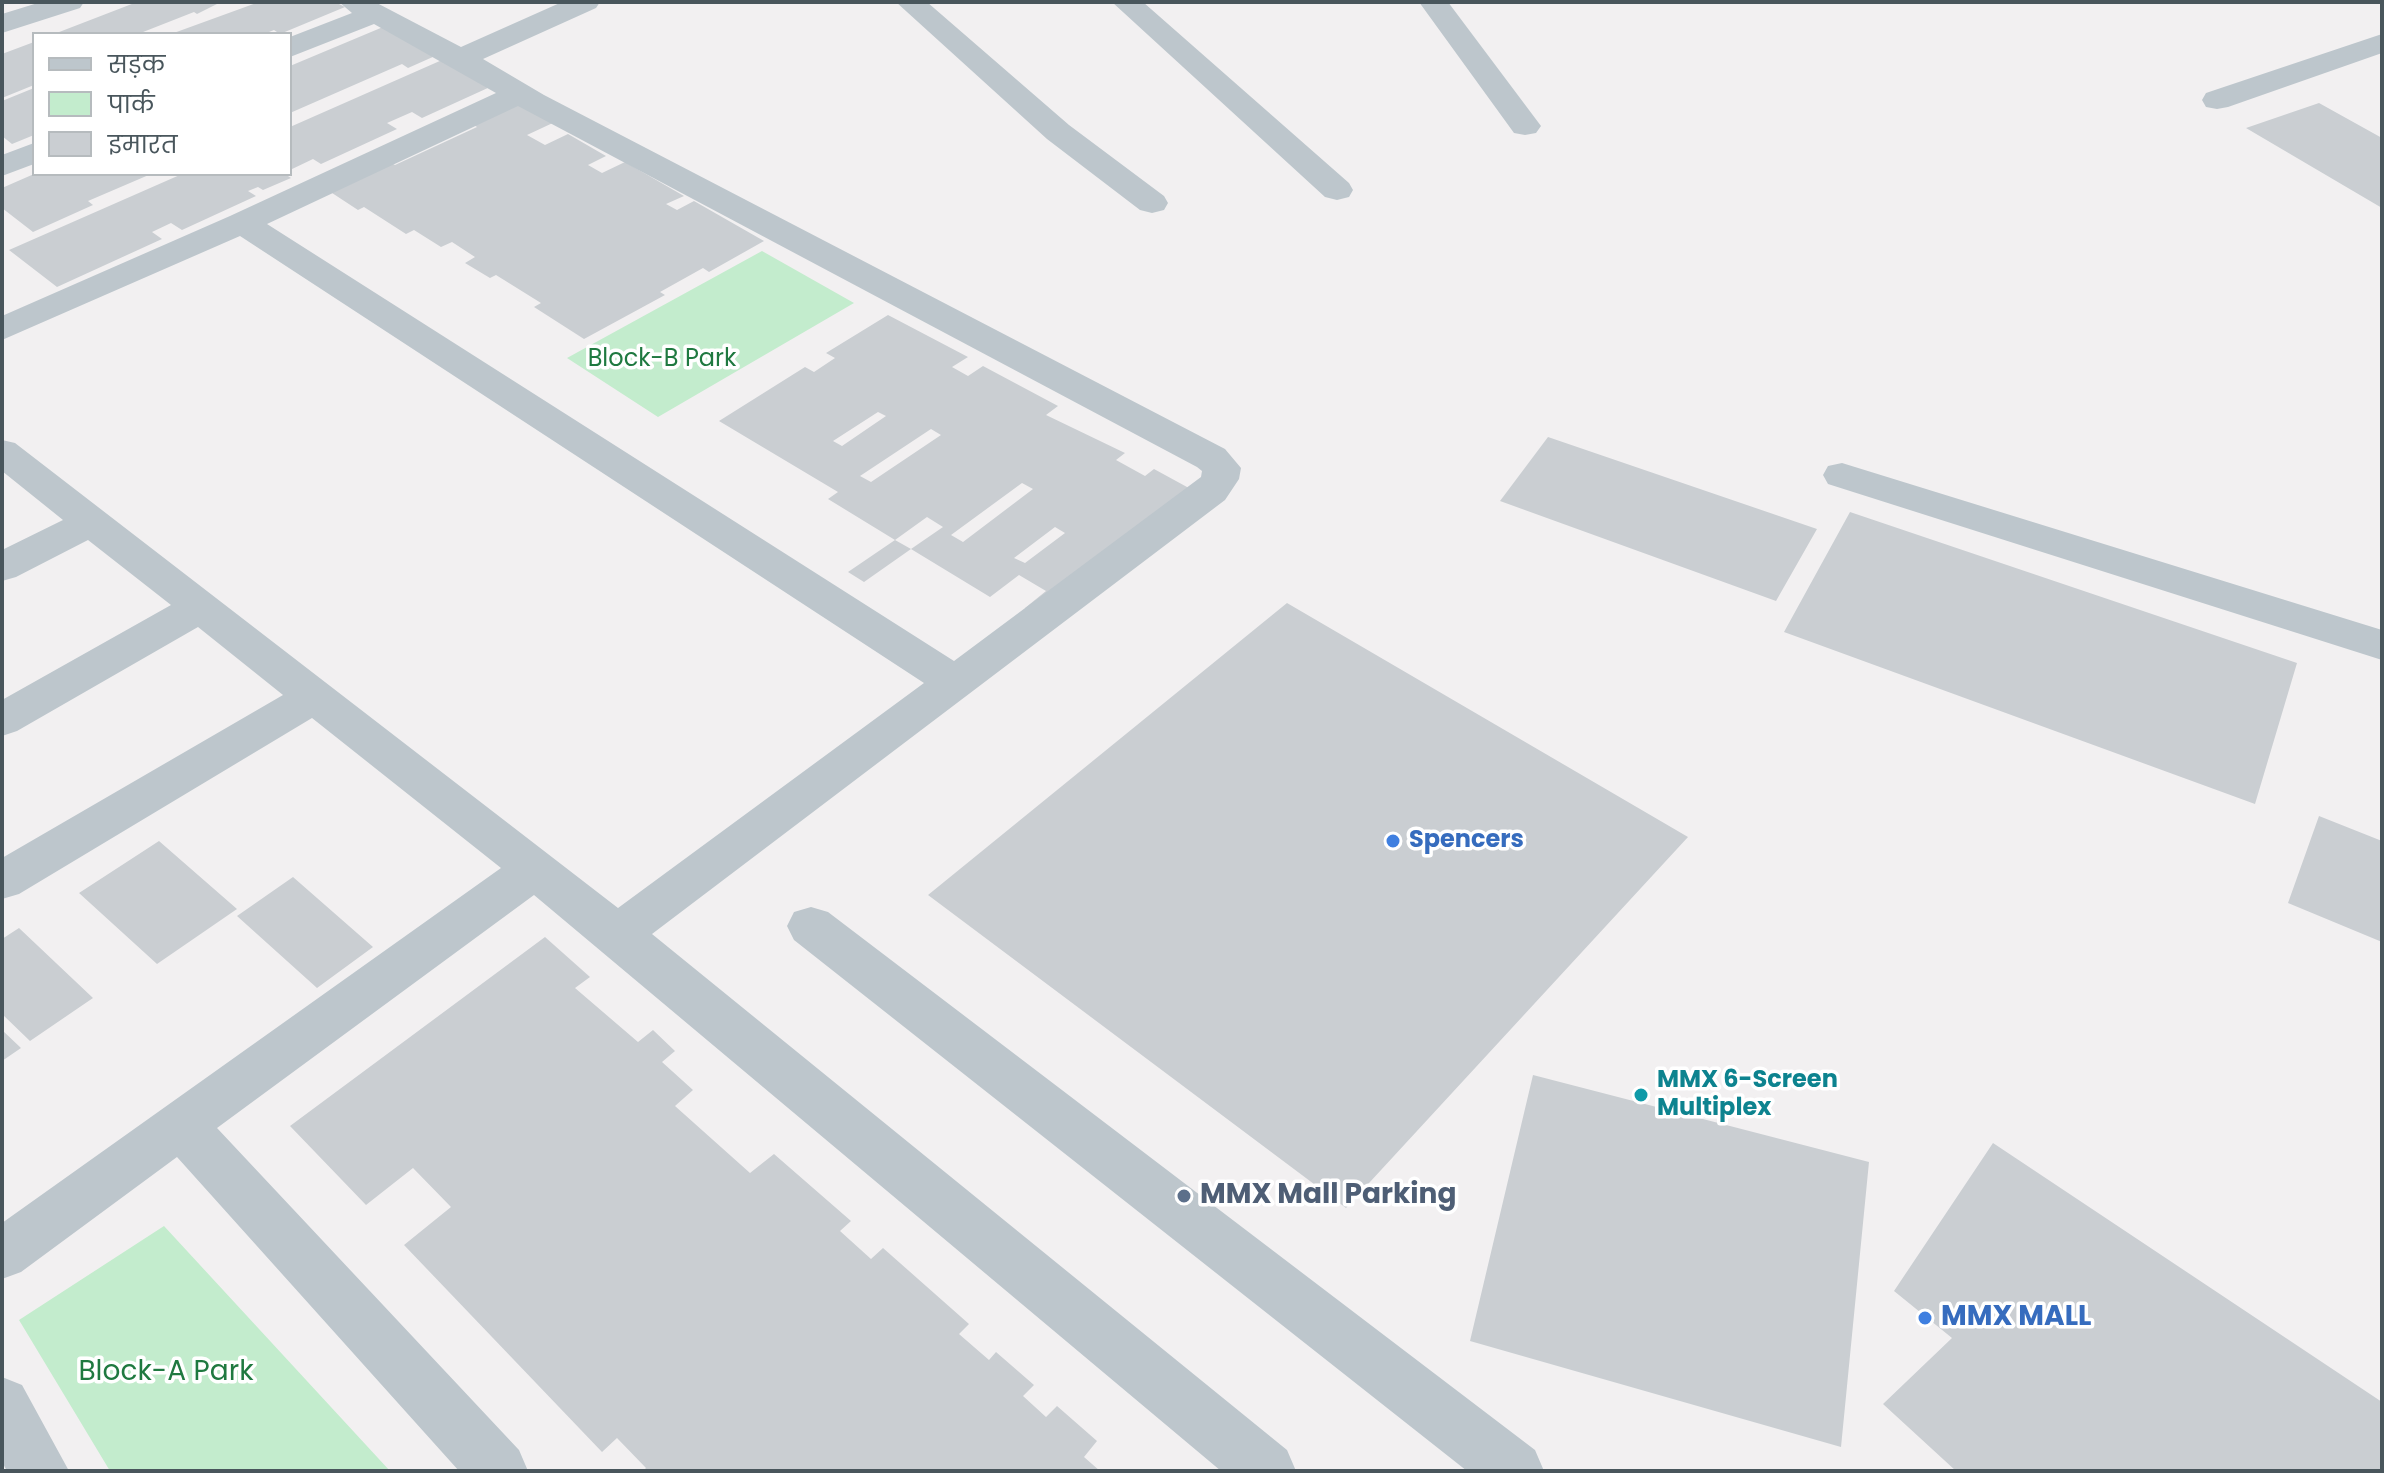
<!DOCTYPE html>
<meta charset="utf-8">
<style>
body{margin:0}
#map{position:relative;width:2384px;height:1473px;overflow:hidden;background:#f2f0f1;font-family:Poppins,"Noto Sans Devanagari",sans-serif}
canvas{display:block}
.frame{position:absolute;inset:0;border:4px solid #49565c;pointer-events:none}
.legend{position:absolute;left:32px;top:32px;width:260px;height:144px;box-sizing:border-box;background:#fff;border:2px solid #b6bbbe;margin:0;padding:10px 14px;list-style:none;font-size:24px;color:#49565c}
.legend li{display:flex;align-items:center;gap:16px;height:40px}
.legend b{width:40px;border:2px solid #b6bbbe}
</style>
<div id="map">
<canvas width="2384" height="1473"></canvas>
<div class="frame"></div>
<ul class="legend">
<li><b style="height:10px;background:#bdc6cc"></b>सड़क</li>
<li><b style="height:22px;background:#c3eccd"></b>पार्क</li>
<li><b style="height:22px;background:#caced2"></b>इमारत</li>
</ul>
</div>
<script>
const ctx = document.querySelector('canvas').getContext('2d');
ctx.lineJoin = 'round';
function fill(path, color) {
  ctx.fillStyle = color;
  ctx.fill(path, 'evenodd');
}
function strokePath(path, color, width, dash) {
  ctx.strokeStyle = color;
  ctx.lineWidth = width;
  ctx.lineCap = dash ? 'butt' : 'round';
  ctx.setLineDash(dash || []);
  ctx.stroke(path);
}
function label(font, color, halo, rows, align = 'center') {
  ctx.font = font + ' Poppins,sans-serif';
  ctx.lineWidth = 7;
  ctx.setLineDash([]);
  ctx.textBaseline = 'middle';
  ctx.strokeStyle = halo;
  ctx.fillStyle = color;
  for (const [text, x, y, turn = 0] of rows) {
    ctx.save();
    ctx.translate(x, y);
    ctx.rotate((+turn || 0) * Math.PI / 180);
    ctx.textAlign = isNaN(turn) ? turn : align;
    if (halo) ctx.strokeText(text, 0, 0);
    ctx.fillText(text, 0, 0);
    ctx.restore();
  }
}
const green = new Path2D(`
 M762,251L854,303L658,417L567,358Z
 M164,1226L390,1471H110L19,1320Z`);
const building = new Path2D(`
 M137,2H221L197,14L194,12L138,34H54Z
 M259,2H335L345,7L280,34L274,30L264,34H171Z
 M383,27L435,56L408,68L402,64L290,113V66Z
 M34,42V85L2,98V54Z
 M442,60L490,87L422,118L412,112L387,123L397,129L321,164L313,159L290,170V127Z
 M34,88V135L12,144L2,136V101Z
 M523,102L557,121L527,135L545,145L568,134L606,156L588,165L602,173L625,162L684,196L666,204L677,210L694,201L764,241L709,272L703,268L660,292L665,295L584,339L534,307L541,303L496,275L490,278L465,263L475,257L452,242L441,247L414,230L406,234L364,207L358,210L329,191L391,163L395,165L477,127L474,125Z
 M2319,103L2382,138V208L2246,128Z
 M34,174H151L88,201L93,205L33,232L2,208V188Z
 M182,174H285L291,178L263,190L258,187L248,191L256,196L182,230L171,223L152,232L162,239L57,287L9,250Z
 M888,315L968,357L952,367L968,376L983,366L1058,406L1046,415L1125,453L1116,460L1145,476L1154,469L1198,493L1039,617L1025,608L1046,591L1019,575L990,597L911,549L943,527L927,517L895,540L828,499L838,492L719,421L805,367L814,372L835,358L826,353ZM878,412L886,416L842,446L833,441ZM931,429L941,435L871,482L860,476ZM1022,483L1033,489L963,542L951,535ZM1055,527L1065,533L1025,563L1014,558Z
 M1548,437L1817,529L1776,601L1500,501Z
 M1850,512L2297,663L2255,804L1784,632Z
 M895,540L911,549L864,582L848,572Z
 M1287,603L1688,837L1346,1208L928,895Z
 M2319,816L2382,841V942L2288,903Z
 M159,841L237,909L157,964L79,893Z
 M293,877L373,947L317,988L237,916Z
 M19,928L93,998L30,1041L2,1014V939Z
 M545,937L590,977L575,988L638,1042L653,1030L675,1051L662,1062L693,1090L675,1106L750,1173L774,1154L851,1221L840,1231L871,1259L883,1248L969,1324L959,1334L989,1360L996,1352L1034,1385L1023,1396L1046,1417L1057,1406L1097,1441L1084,1457L1100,1471H643L646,1468L617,1438L602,1452L404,1245L451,1207L413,1168L366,1205L290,1126Z
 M2,1030L21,1048L2,1061Z
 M1533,1075L1869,1162L1841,1447L1470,1341Z
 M1993,1143L2382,1402V1471H1956L1883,1404L1952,1338L1894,1291Z`);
const minor = new Path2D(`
 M41,2H84L80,8L2,33V14Z
 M339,2H375L461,47L562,2H600L596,8L483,59L544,95L1225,449L1241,468L1239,479L1225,500L652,934L1287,1450L1296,1471H1221L534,895L217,1128L519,1450L528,1471H459L177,1157L21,1272L2,1279V1223L501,868L312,718L19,894L2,899V858L283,695L198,627L17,731L2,736V700L171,605L88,540L16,577L2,581V550L63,520L2,471V440L15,443L618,908L924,683L240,236L2,340V316L230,216L496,93L374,24L290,57V37L352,13ZM518,106L1197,467L1202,471L1201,477L954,661L267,224Z
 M896,2H927L1069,125L1164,196L1168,203L1164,210L1152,213L1140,210L1047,139Z
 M1112,2H1143L1349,183L1353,190L1349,197L1337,200L1325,197Z
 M1419,2H1448L1541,126L1536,133L1525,135L1514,133Z
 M2382,34V53L2228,107L2217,109L2206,107L2202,100L2206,93Z
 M34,143V164L2,176V155Z
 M1842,463L2382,630V660L1828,484L1823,475L1828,466Z
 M811,907L828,912L1535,1450L1544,1471H1467L794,940L787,926L794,912Z
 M2,1377L22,1385L69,1471H7L2,1462Z`);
const markers = [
 [1393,841,8,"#3f7fe0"],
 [1641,1095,8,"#0f9aa8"],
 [1184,1196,8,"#5c6f8a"],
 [1925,1318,8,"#3f7fe0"]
];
const parkNames = [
 ["Block-B Park",662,360]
];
const shopNames = [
 ["Spencers",1409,841]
];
const cultureNames = [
 ["MMX 6-Screen",1657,1081],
 ["Multiplex",1657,1109]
];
const nearServicenames = [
 ["MMX Mall Parking",1200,1196]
];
const nearShopnames = [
 ["MMX MALL",1941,1318]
];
const nearParknames = [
 ["Block-A Park",166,1373]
];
fill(green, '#c3eccd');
fill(building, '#caced2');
fill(minor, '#bdc6cc');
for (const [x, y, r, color] of markers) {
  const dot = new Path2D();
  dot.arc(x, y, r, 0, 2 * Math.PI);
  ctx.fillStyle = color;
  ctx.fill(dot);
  strokePath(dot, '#fff', 3);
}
label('24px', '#1f7940', '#fff', parkNames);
label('bold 24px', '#366cbe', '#fff', shopNames, 'left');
label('bold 24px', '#0d838f', '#fff', cultureNames, 'left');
label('bold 28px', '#4e5e75', '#fff', nearServicenames, 'left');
label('bold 28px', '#366cbe', '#fff', nearShopnames, 'left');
label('28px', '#1f7940', '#fff', nearParknames);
</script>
